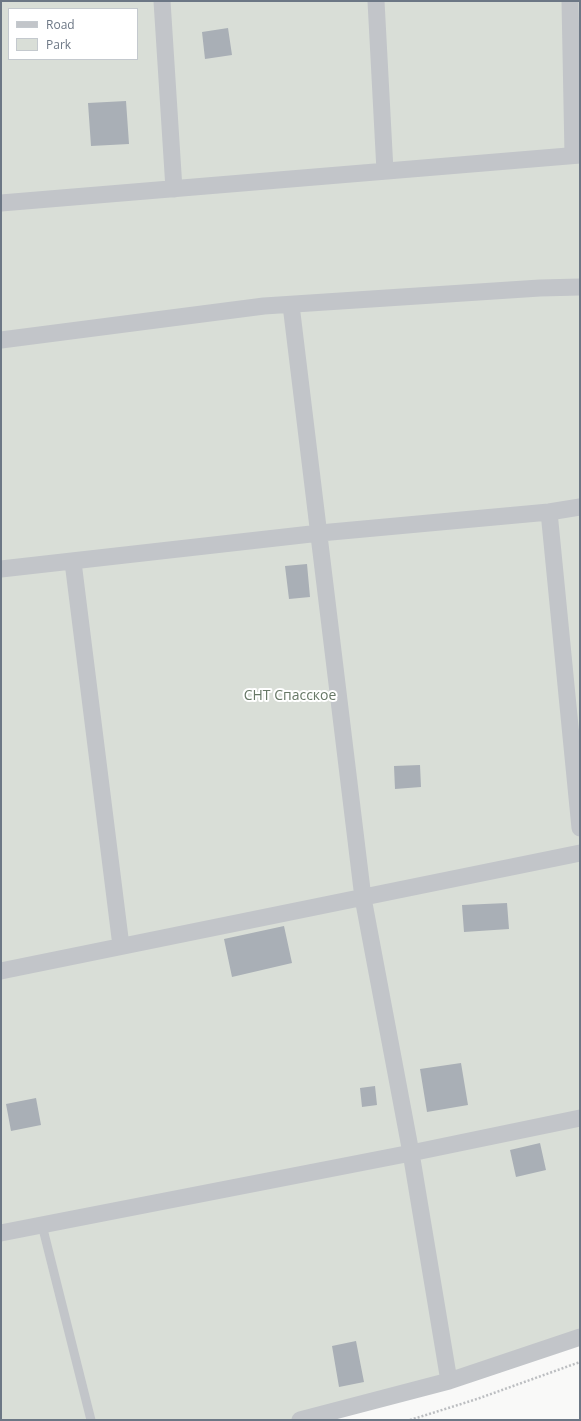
<!DOCTYPE html>
<meta charset="utf-8">
<style>
body{margin:0}
#map{position:relative;width:581px;height:1421px;overflow:hidden;background:#f9f9f8;font-family:"Open Sans",sans-serif}
canvas{display:block}
.frame{position:absolute;inset:0;border:2px solid #6c7785;pointer-events:none}
.legend{position:absolute;left:8px;top:8px;width:130px;height:52px;box-sizing:border-box;background:#fff;border:1px solid #c4c9ce;margin:0;padding:5px 7px;list-style:none;font-size:12px;color:#6c7785}
.legend li{display:flex;align-items:center;gap:8px;height:20px}
.legend b{width:20px;border:1px solid #c4c9ce}
</style>
<div id="map">
<canvas width="581" height="1421"></canvas>
<div class="frame"></div>
<ul class="legend">
<li><b style="height:5px;background:#c2c5c9"></b>Road</li>
<li><b style="height:11px;background:#d9ded7"></b>Park</li>
</ul>
</div>
<script>
const ctx = document.querySelector('canvas').getContext('2d');
ctx.lineJoin = 'round';
function fill(path, color) {
  ctx.fillStyle = color;
  ctx.fill(path, 'evenodd');
}
function strokePath(path, color, width, dash) {
  ctx.strokeStyle = color;
  ctx.lineWidth = width;
  ctx.lineCap = dash ? 'butt' : 'round';
  ctx.setLineDash(dash || []);
  ctx.stroke(path);
}
function label(font, color, halo, rows, align = 'center') {
  ctx.font = font + ' "Open Sans",sans-serif';
  ctx.lineWidth = 4;
  ctx.setLineDash([]);
  ctx.textBaseline = 'middle';
  ctx.strokeStyle = halo;
  ctx.fillStyle = color;
  for (const [text, x, y, turn = 0] of rows) {
    ctx.save();
    ctx.translate(x, y);
    ctx.rotate((+turn || 0) * Math.PI / 180);
    ctx.textAlign = isNaN(turn) ? turn : align;
    if (halo) ctx.strokeText(text, 0, 0);
    ctx.fillText(text, 0, 0);
    ctx.restore();
  }
}
const green = new Path2D(`
 M1,1H580V1334L299,1420H1ZM9,9H137V59H9Z`);
const building = new Path2D(`
 M228,28L232,55L205,59L202,32Z
 M126,101L129,144L91,146L88,103Z
 M307,564L310,597L289,599L285,566Z
 M420,765L421,787L395,789L394,766Z
 M507,903L509,929L464,932L462,905Z
 M284,926L292,963L232,977L224,939Z
 M461,1063L468,1105L427,1112L420,1069Z
 M375,1086L377,1105L362,1107L360,1088Z
 M36,1098L41,1125L11,1131L6,1104Z
 M540,1143L546,1170L516,1177L510,1150Z
 M356,1341L364,1382L339,1387L332,1346Z`);
const path = new Path2D(`
 M410,1420L477,1399L580,1362`);
const lane = new Path2D(`
 M42,1225L91,1420`);
const street = new Path2D(`
 M162,1L174,189
 M376,1L385,171
 M570,1L573,155
 M1,203L580,155
 M291,305L363,898L411,1153L449,1381
 M1,340L264,306L540,288L580,287
 M549,512L580,828
 M73,562L121,946
 M1,569L320,533L549,512L580,507
 M1,971L580,853
 M1,1233L411,1153L580,1118
 M300,1420L449,1381L580,1337`);
const parkNames = [
 ["СНТ Спасское",290,696]
];
fill(green, '#d9ded7');
fill(building, '#a9afb6');
strokePath(path, '#bcbec1', 2.5, [2, 2]);
strokePath(lane, '#c2c5c9', 9);
strokePath(street, '#c2c5c9', 17);
label('14px', '#677866', '#fff', parkNames);
</script>
